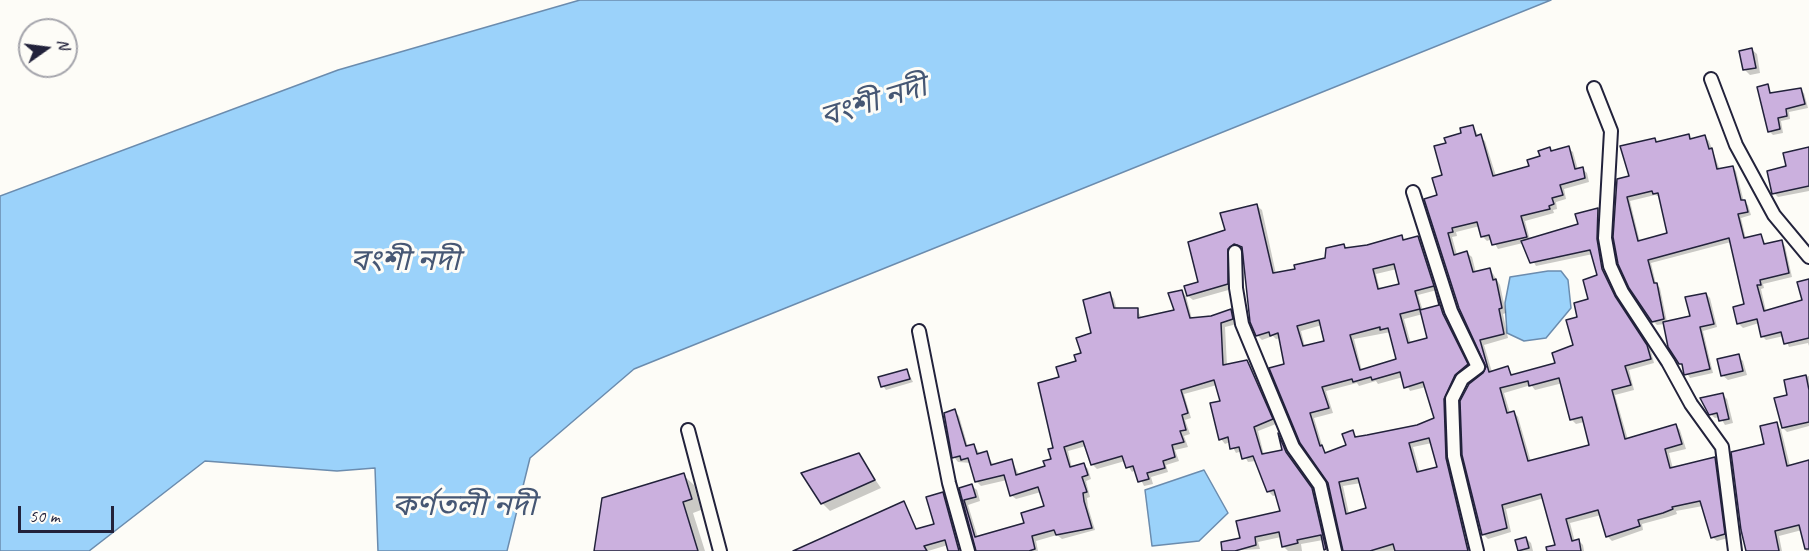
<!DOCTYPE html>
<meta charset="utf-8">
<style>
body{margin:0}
#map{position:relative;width:1809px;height:551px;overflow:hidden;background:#fdfcf7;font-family:Caveat,sans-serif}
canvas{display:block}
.north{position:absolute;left:18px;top:18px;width:60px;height:60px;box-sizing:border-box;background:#fdfcf7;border:2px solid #a5a5ac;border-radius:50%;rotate:76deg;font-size:16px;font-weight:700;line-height:24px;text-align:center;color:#22223b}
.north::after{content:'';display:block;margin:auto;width:21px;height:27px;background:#22223b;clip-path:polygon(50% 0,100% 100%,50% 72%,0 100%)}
.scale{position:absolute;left:18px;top:506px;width:96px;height:27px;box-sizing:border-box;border:3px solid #22223b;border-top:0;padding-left:8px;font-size:18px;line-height:21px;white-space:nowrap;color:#22223b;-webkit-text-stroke:4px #fdfcf7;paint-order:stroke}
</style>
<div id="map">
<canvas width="1809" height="551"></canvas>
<div class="north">N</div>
<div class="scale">50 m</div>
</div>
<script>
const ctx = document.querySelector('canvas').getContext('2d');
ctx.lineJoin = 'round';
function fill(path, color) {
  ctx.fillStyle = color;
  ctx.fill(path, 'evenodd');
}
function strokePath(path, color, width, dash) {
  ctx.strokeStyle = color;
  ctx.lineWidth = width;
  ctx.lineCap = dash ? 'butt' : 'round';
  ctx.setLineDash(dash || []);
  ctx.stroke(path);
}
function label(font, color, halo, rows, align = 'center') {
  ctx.font = font + ' Caveat,"Noto Sans Bengali",sans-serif';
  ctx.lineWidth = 6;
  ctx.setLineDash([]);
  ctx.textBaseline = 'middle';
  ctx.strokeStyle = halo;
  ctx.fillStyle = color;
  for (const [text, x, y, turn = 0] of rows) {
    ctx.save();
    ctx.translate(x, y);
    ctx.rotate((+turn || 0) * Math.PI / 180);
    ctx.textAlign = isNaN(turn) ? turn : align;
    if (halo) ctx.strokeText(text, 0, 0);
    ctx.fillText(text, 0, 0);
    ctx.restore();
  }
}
const water = new Path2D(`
 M580,0H1551L634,369L530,458L507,551H378L375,468L337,471L205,461L89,551H0V196L338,70Z
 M1548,271H1561L1568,280L1571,308L1546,338L1524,341L1507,333L1505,303L1510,277Z
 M1204,470L1228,513L1199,541L1152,546L1145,490Z`);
const shadow = new Path2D(`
 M1751,49L1757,54L1760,73L1750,75L1745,70L1741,52Z
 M1767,86L1772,95L1800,90L1804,93L1808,108L1789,112L1790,119L1781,121L1783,133L1773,135L1769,131Z
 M1473,126L1479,137L1485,141L1496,176L1531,167L1550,149L1553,152L1568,148L1573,152L1578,170L1582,169L1587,173L1589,182L1564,189L1566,199L1556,202L1557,209L1553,210L1554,213L1525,221L1530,240L1580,225L1577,215L1598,209L1602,214L1601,245L1606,275L1619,303L1651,351L1654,363L1629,370L1634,390L1615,395L1628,440L1676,425L1680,430L1686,449L1669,453L1673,469L1714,459L1719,463L1728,538L1717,541L1712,537L1703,506L1676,511L1677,514L1668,517L1642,524L1643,530L1612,541L1607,536L1601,515L1570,523L1575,542L1579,541L1583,545L1584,551H1553L1557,546L1544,498L1506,509L1511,532L1488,539L1483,534L1485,374L1488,367L1460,307L1439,196L1448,144ZM1480,226L1482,236L1487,241L1492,239L1498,249L1523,243L1536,266L1593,254L1599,276L1579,318L1575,346L1557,364L1513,376L1508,368L1492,372L1484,345L1508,338L1503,314L1506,313L1500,285L1490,269L1476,273L1472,257L1467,253L1457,255L1452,237L1457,236L1456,232ZM1563,383L1571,419L1576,424L1584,422L1591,446L1531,462L1518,417L1514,412L1510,413L1504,393L1531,385L1535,390Z
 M1689,136L1692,140L1705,137L1709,141L1720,170L1732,167L1736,171L1744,202L1748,205L1751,215L1741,218L1746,239L1761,235L1766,245L1781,242L1785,246L1792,277L1763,284L1764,288L1761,289L1766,311L1803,301L1809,281V346L1808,343L1789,347L1784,336L1766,340L1762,336L1759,323L1743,328L1739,324L1746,306L1731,242L1651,263L1656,284L1660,288L1667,322L1692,318L1706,294L1710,298L1717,327L1703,331L1713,373L1690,378L1680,363L1664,324L1657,325L1653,321L1615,237L1631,178L1654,139L1658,143ZM1655,195L1660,197L1669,234L1640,242L1630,201Z
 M1809,149V191L1778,197L1774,193L1788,168Z
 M1257,206L1262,210L1276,274L1327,259L1343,245L1347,249L1401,237L1406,241L1418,238L1423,243L1447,320L1471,370L1448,405L1471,551H1344L1329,482L1286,365L1281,338L1276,339L1273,336L1262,340L1257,335L1243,249L1240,248L1232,253V289L1193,300L1188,296L1200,283L1227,231ZM1397,269L1401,285L1380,290L1376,274ZM1437,290L1441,306L1423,311L1418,295ZM1423,314L1429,339L1411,344L1404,319ZM1322,325L1325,342L1305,347L1301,331ZM1391,332L1398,360L1362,371L1354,339ZM1403,377L1410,391L1426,387L1435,419L1418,426L1358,438L1353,432L1347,446L1327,454L1323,448L1314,418L1333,413L1326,391L1357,383L1359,386L1376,381L1378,384ZM1432,443L1438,468L1420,473L1413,447ZM1361,483L1368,509L1349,514L1343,486Z
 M1181,291L1186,296L1192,319L1231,311L1235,315L1237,324L1225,327L1227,366L1247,362L1252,366L1276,424L1258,431L1264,455L1284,451L1281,437L1282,439L1290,458L1316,495L1329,551H1326L1323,540L1301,544L1302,551H1288L1283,546L1281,537L1258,542L1260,549L1224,551L1282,512L1277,495L1273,496L1268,491L1256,461L1248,462L1242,451L1236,453L1230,442L1225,444L1221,439L1212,404L1222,402L1217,385L1184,394L1191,418L1185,420L1190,434L1184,436L1188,447L1175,450L1179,461L1166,465L1168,472L1151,477L1153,484L1144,486L1136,470L1132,472L1125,461L1097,469L1092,464L1086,446L1068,451L1072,468L1084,465L1088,469L1091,479L1086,481L1090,497L1087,498L1088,507L1095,530L1062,539L1057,535L1036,541L1038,551H976L961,489L972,486L977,490L980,501L968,505L978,538L1026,524L1046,507L1041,492L1016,499L1011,495L1007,480L981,486L976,481L971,463L958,462L954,457V411L959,416L968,447L974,445L980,454L986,453L994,466L1012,461L1019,475L1046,467L1053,460L1055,449L1061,378L1082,354L1110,294L1114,299L1117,310L1137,309L1142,319L1176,312Z
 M1738,356L1743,361L1747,375L1728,380L1722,375Z
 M907,370L913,382L886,390L883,386Z
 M1809,376V426L1787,432L1783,428L1789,396L1786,381Z
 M1722,394L1727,399L1733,423L1725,425L1720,417L1715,418L1710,414Z
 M1776,424L1781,429L1790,466L1809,462V551H1806L1802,530L1779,536L1782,551H1748L1766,445Z
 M858,455L881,488L830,511L822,503Z
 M683,475L694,485L701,510L693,513L705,551H596Z
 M943,494L947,498L962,551H950L948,545L928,551H797L903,503L918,530L936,525Z
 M1526,538L1531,543L1533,551H1520L1517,541Z`);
const building = new Path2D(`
 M1752,48L1756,68L1743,70L1739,51Z
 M1768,84L1770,93L1801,88L1805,104L1786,109L1787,116L1778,118L1780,129L1768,132L1757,87Z
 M1473,125L1476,136L1481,134L1493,176L1529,166L1527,160L1540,156L1538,151L1550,147L1551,151L1569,146L1575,169L1583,167L1585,178L1560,185L1563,195L1552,198L1554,204L1549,206L1550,209L1521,216L1527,237L1492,245L1489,235L1481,237L1477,222L1452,228L1453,232L1448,233L1454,255L1467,251L1473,272L1490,268L1493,280L1496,279L1502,308L1499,309L1504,334L1480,340L1489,372L1508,366L1511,375L1555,363L1552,353L1573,345L1566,320L1577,317L1574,303L1588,299L1583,280L1597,275L1590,250L1530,263L1521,241L1578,224L1575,214L1598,208L1597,239L1602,269L1615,296L1647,345L1651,359L1625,366L1631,385L1612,390L1625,439L1676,424L1682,444L1665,449L1670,468L1715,457L1725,534L1711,538L1700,501L1672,507L1673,509L1663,513L1638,520L1640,526L1606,537L1598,510L1566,519L1572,541L1579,539L1581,551H1547L1546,547L1555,545L1541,494L1502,505L1507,528L1482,535L1462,455L1460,401L1469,384L1483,373L1486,367L1459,308L1424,199L1437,195L1432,178L1442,175L1434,146L1446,143L1444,138L1461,133L1460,128ZM1559,378L1570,420L1582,417L1589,445L1528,461L1514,411L1507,413L1500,388L1528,381L1529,386Z
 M1689,134L1690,139L1705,135L1709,149L1712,148L1717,169L1733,166L1741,200H1745L1748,212L1738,214L1744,238L1761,234L1764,244L1782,240L1789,273L1760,280L1761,285H1757L1764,311L1802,300L1797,282L1809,279V338L1784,344L1781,332L1761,337L1757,319L1737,324L1733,307L1744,304L1729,238L1648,260L1654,283H1657L1664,319L1652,322L1629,288L1618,264L1613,237L1617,179L1629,176L1620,146L1655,138L1656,142ZM1652,191L1653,194L1658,193L1667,233L1638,241L1627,197Z
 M1809,147V186L1772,194L1767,171L1786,166L1783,153Z
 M1257,204L1273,273L1295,269L1294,265L1325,258L1326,248L1344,244L1345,248L1367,245L1402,235L1403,240L1418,236L1443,314L1468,364L1455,375L1444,399L1446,458L1468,551H1395L1393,544L1370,551H1343L1328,483L1300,443L1269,368L1284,364L1278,333L1270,336L1269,332L1256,336L1250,322L1242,247L1234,244L1228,249V284L1187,296L1184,286L1198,282L1188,242L1225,230L1220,213ZM1394,264L1399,284L1378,289L1373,269ZM1434,286L1439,305L1420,310L1427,338L1408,343L1400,314L1420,309L1415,291ZM1319,320L1324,341L1303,346L1297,326ZM1380,327V330L1388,328L1396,359L1360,370L1350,335ZM1400,372L1404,388L1423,382L1434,418L1417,425L1367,435L1355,437L1353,430L1342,434L1346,445L1325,453L1322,445L1320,446L1310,413L1329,408L1322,387L1352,379L1353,382L1371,377L1372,380ZM1429,438L1437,467L1417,472L1409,443ZM1358,478L1366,508L1346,514L1339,482Z
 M1182,290L1190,318L1211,316L1231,309L1233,319L1221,323L1223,365L1247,360L1273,419L1254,427L1262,454L1282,450L1278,433L1286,452L1312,488L1326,549L1324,550L1321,535L1297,540L1298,543L1282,547L1279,532L1255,537L1256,545L1235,551H1222L1221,542L1240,538L1236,521L1280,511L1274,490L1267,492L1253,456L1242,459L1239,447L1230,449L1228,437L1219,440L1210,403L1220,401L1214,380L1181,390L1188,413L1182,415L1186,430L1180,431L1184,442L1172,445L1175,457L1163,461L1165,468L1147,473L1149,479L1138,482L1133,466L1126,468L1122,456L1091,465L1083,441L1064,447L1070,467L1084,463L1088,475L1082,477L1087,492L1083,493L1084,501L1092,528L1056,535L1054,530L1032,536L1035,549L1029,551H976L959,488L972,484L976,497L964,500L975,537L1024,523L1021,513L1044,506L1038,487L1010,496L1004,475L975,482L968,458L961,460L960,456L952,458L944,413L955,409L966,446L974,444L977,454L987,451L991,465L1012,459L1016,475L1045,466L1043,461L1051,459L1048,449L1053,448L1038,383L1059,377L1056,367L1076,361L1074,355L1081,353L1076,338L1091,333L1083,300L1110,292L1114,308H1138V318L1174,310L1168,293Z
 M1706,293L1714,324L1700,327L1710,369L1684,375L1682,364H1679L1668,347L1663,322L1690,316L1685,297Z
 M1739,354L1743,371L1721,376L1717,359Z
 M907,369L910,379L881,387L878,377Z
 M1806,375L1809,390V422L1782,428L1774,398L1787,395L1784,380Z
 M1723,393L1729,419L1719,421L1717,413L1709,415L1700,398Z
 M1777,422L1787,466L1809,460V549H1805L1799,525L1775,531L1779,551H1746L1741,530L1731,452L1764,444L1760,426Z
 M859,453L875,480L821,504L801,473Z
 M684,473L692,499L683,502L698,551H594L602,498Z
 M943,492L959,551H948L945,540L924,546L927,551H793L904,501L916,529L934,524L926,497Z
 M1526,537L1529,548L1518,551L1515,540Z`);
const minor = new Path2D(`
 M1711,79L1736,145L1774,215L1809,257
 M1594,88L1611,131L1605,238L1610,266L1622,292L1668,362L1691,404L1722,447L1735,551
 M1413,192L1451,311L1478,367L1462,379L1452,399L1454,456L1477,551
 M1235,252L1236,288L1242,324L1293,447L1320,485L1335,551
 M919,331L949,483L968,551
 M688,430L720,551`);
const waterNames = [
 ["বংশী নদী",874,103,-17],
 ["বংশী নদী",405,262],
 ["কর্ণতলী নদী",464,507]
];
fill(water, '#9bd2fa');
strokePath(water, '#6b8cae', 1.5);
fill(shadow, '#0003');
fill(building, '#cbb0de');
strokePath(building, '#22223b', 1.5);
strokePath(minor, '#22223b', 16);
strokePath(minor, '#fdfcf7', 12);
label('italic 30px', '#465774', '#fdfcf7', waterNames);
</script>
